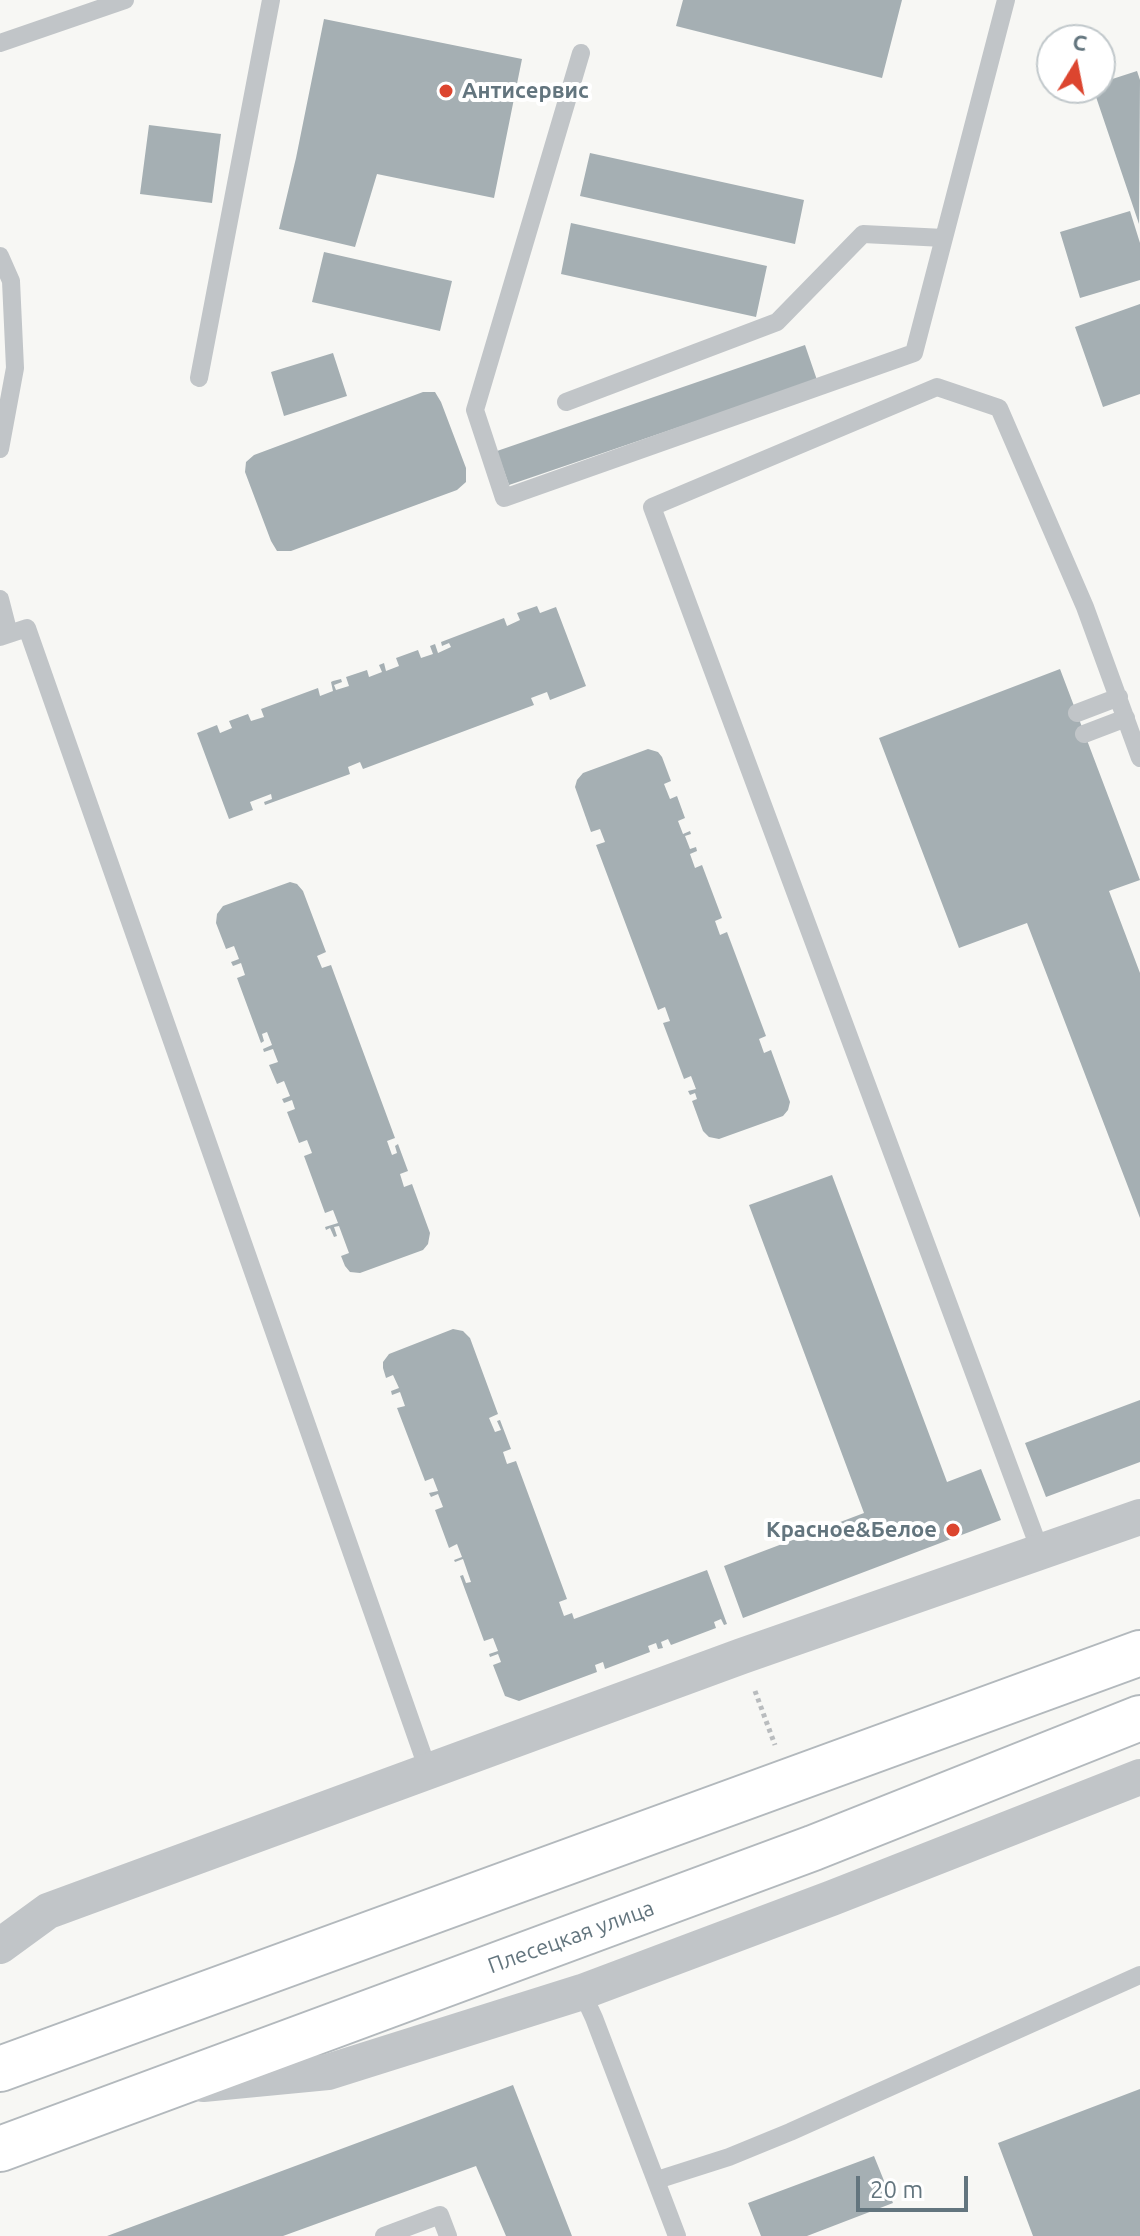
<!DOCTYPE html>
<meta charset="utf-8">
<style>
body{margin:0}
#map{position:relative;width:1140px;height:2236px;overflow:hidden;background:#f7f7f4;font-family:Ubuntu,sans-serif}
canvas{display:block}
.north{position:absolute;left:1036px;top:24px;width:80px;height:80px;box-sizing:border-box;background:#fff;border:2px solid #c1c8cb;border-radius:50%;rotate:10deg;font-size:22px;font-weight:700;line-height:32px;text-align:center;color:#63757e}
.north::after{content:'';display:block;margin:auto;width:28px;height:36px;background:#dc452f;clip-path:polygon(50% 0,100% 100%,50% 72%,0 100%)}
.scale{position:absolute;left:856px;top:2176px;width:112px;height:36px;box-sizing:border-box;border:4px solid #63757e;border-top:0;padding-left:10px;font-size:24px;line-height:28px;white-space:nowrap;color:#63757e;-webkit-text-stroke:6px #fff;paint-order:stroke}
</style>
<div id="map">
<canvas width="1140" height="2236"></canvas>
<div class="north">С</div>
<div class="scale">20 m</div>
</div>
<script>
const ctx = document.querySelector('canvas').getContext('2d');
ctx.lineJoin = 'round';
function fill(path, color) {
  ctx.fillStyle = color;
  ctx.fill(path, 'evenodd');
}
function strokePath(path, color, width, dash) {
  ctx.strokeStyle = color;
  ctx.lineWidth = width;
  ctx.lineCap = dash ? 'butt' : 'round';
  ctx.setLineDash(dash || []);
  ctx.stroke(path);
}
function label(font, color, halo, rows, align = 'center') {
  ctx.font = font + ' Ubuntu,sans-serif';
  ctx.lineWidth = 8;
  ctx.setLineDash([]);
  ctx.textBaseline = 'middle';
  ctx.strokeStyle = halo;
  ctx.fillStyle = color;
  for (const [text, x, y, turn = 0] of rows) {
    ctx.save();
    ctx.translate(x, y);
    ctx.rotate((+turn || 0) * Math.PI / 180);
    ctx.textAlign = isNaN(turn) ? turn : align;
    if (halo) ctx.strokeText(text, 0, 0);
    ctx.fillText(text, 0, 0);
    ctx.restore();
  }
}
const building = new Path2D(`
 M683,0H902L882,78L676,26Z
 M324,19L522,59L494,198L377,174L355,247L279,229L296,158Z
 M1137,71L1140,80L1139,224L1093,88H1100V83Z
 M149,125L221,134L212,203L140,194Z
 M590,153L804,200L795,244L580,196Z
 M1130,211L1140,243V280L1080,298L1060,232Z
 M571,223L767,266L756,317L561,274Z
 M324,252L452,281L440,331L312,302Z
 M1140,304V394L1103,407L1075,327Z
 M805,345L817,380L509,485L497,451Z
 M333,353L347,396L284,416L271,372Z
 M423,392H435L441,402L466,468V482L457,490L291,551H277L271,541L245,472L246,462L254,455Z
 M537,606L540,613L556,607L586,686L550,700L547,692L531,698L534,705L363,769L360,762L348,767L350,774L265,805L264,802L272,799L271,794L250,802L253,810L229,819L197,733L217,725L220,733L232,728L229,721L248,714L251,721L264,717L261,709L318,688L320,696L333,691L331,682L333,681L341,679L342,682L334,685L336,690L349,686L346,677L367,670L369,677L382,672L379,665L384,663L386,671L399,666L396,658L418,650L421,658L433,654L430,646L435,644L438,653L451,647L449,643L442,646L441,642L504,618L507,626L520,620L517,613Z
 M1060,669L1140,880L1109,891L1140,973V1218L1027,923L959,948L879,738Z
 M648,749L658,752L662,757L671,781L664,784L670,799L677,796L685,818L678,821L683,834L690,831L691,834L685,836L690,849L696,847L697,851L690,854L695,868L702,865L722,918L715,921L720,935L727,932L766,1036L759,1039L764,1053L771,1050L790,1102L788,1110L783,1116L719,1139L709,1137L703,1131L692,1101L697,1099L695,1093L690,1095L688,1091L696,1089L691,1076L684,1079L663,1023L670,1021L665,1007L658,1010L596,845L605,842L600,829L591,832L575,787L577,780L583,773Z
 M290,882L297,884L303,891L326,952L317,956L322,968L331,965L395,1138L387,1141L392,1155L397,1153L395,1146L398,1144L408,1171L400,1174L404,1187L412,1184L430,1233L428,1244L423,1250L360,1273L350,1272L345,1266L341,1256L349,1253L339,1226L334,1227L337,1236L334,1237L330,1228L326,1230L325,1227L338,1223L333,1210L325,1213L304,1156L312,1153L307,1140L299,1143L287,1112L295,1109L292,1100L284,1103L282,1099L290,1096L284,1081L277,1084L269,1065L278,1062L273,1049L264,1052L263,1049L272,1045L267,1032L262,1034L264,1041L261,1043L237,978L245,975L241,963L233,966L231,962L239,959L234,946L226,949L216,923L217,914L223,906Z
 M832,1175L947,1482L981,1469L1001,1520L743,1618L724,1566L864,1513L749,1205Z
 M453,1329L463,1331L470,1338L498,1414L489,1418L495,1432L501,1430L497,1421L500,1420L511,1449L503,1452L507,1464L516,1461L567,1599L559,1602L564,1616L572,1613L574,1619L707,1570L727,1624L724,1625L721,1619L714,1622L716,1628L671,1645L668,1639L661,1642L663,1648L658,1649L656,1643L648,1646L650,1652L605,1669L603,1662L595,1665L597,1672L519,1701L505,1696L493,1665L501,1662L498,1654L490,1657L489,1654L498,1651L493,1638L484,1641L460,1576L463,1575L466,1583L471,1582L463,1559L455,1562L454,1560L462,1557L457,1544L449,1548L435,1510L443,1507L438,1494L431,1497L429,1493L438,1491L433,1478L425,1481L397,1408L405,1406L400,1392L392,1395L391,1391L399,1388L393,1375L386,1378L383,1368V1362L389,1354Z
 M1140,1400V1462L1046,1497L1025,1443Z
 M513,2085L572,2236H506L476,2166L283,2236H107Z
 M1140,2089V2236H1033L998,2143Z
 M874,2156L893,2203L807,2236H761L748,2203Z`);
const path = new Path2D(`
 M755,1691L775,1745`);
const service = new Path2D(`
 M0,43L125,0
 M581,53L475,410L504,498L914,353L1006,0
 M0,256L11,281L15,368L0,449
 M199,378L271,0
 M566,402L777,322L863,234L944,238
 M0,599L9,634
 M0,637L27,628L428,1770
 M1077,713L1119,697
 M1084,734L1126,718
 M1041,1553L652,507L937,387L999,408L1085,607L1140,758
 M582,1992L594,2018L677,2236
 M657,2180L729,2157L790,2132L1140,1975
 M384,2236L440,2215L448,2236`);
const minor = new Path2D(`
 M0,1946L48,1911L742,1656L1140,1517
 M203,2084L328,2072L582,1992L832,1898L1140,1777`);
const secondary = new Path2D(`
 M0,2069L1140,1653
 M0,2149L813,1848L1140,1718`);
const markers = [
 [446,91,8,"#dc452f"],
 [953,1530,8,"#dc452f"]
];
const poiNames = [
 ["Антисервис",462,91],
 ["Красное&Белое",937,1530,"right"]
];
const streetNames = [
 ["Плесецкая улица",571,1937,-20]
];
fill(building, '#a5afb3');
strokePath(secondary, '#b3b9bd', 48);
strokePath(path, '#b9bcbe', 5, [4, 4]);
strokePath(service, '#c1c5c8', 18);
strokePath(minor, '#c1c5c8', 36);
strokePath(secondary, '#fff', 44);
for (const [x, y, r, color] of markers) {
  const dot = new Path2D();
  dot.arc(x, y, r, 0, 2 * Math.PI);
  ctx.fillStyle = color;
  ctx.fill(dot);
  strokePath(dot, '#fff', 3);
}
label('bold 22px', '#63757e', '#fff', poiNames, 'left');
label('22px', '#63757e', '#fff', streetNames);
</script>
